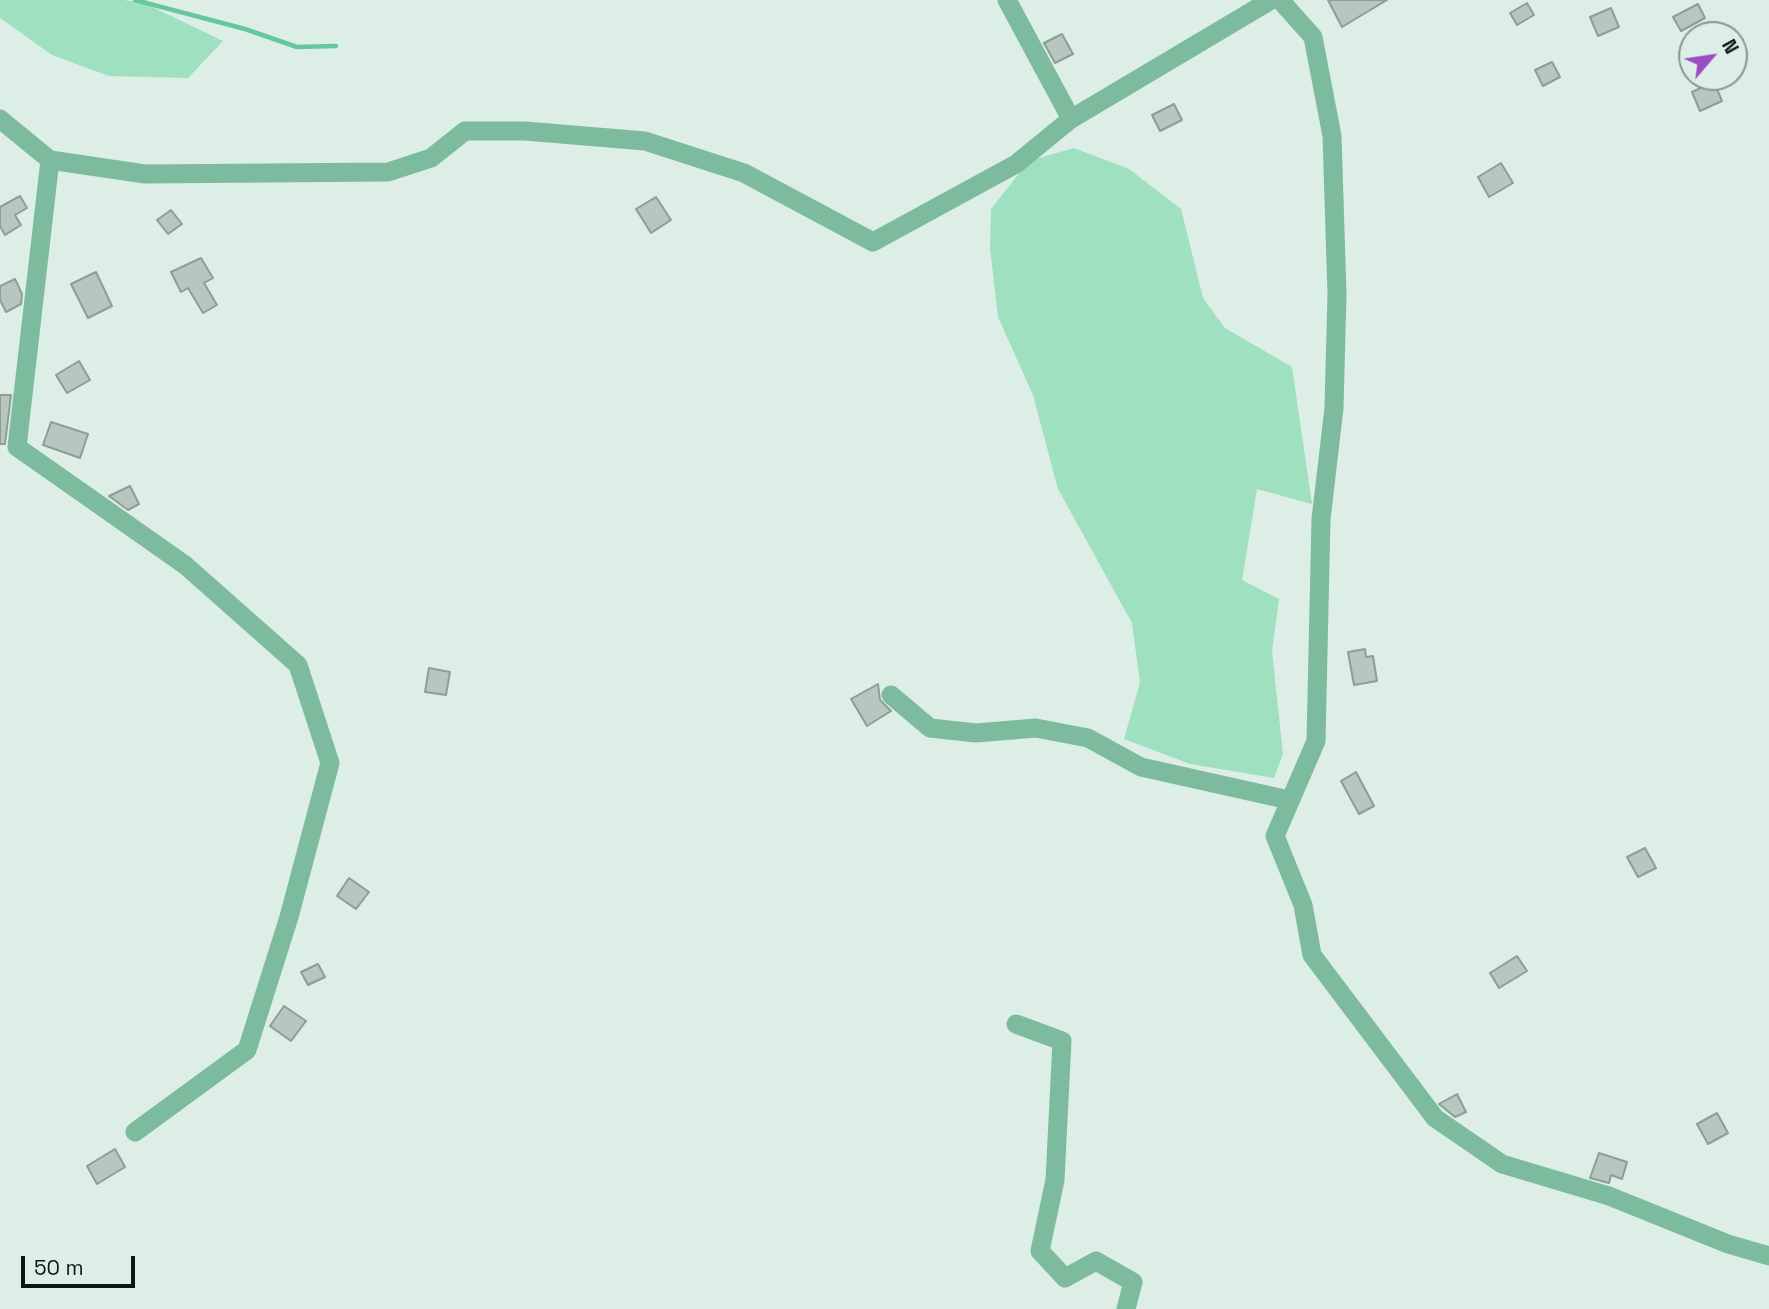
<!DOCTYPE html>
<style>
body{margin:0}
#map{position:relative;width:1769px;height:1309px;overflow:hidden;background:#dceee5;font-family:"Space Grotesk",sans-serif}
canvas{display:block}
.north{position:absolute;left:1678px;top:21px;width:70px;height:70px;box-sizing:border-box;background:#dceee5;border:2px solid #8a9791;border-radius:50%;rotate:61deg;font-size:19px;font-weight:700;line-height:28px;text-align:center;color:#0f1512}
.north::after{content:'';display:block;margin:auto;width:24px;height:32px;background:#9b4ec0;clip-path:polygon(50% 0,100% 100%,50% 72%,0 100%)}
.scale{position:absolute;left:21px;top:1256px;width:114px;height:32px;box-sizing:border-box;border:4px solid #0f1512;border-top:0;padding-left:9px;font-size:21px;line-height:24px;white-space:nowrap;color:#0f1512;-webkit-text-stroke:5px #dceee5;paint-order:stroke}
</style>
<div id="map">
<canvas width="1769" height="1309"></canvas>
<div class="north">N</div>
<div class="scale">50 m</div>
</div>
<script>
const ctx = document.querySelector('canvas').getContext('2d');
ctx.lineJoin = 'round';
function fill(path, color) {
  ctx.fillStyle = color;
  ctx.fill(path, 'evenodd');
}
function strokePath(path, color, width, dash) {
  ctx.strokeStyle = color;
  ctx.lineWidth = width;
  ctx.lineCap = dash ? 'butt' : 'round';
  ctx.setLineDash(dash || []);
  ctx.stroke(path);
}
const green = new Path2D(`
 M0,0H124L144,3L223,41L188,78L109,76L52,55L0,18Z
 M1074,148L1129,169L1181,209L1203,298L1225,328L1292,367L1312,504L1257,489L1242,580L1279,599L1272,651L1283,754L1274,778L1190,764L1124,739L1140,683L1132,623L1058,489L1033,395L998,317L990,248L991,209L1029,161Z`);
const stream = new Path2D(`
 M135,0L245,29L297,47L336,46`);
const building = new Path2D(`
 M1328,0H1387L1342,27Z
 M1527,3L1534,15L1517,25L1510,13Z
 M1698,4L1705,18L1681,31L1673,17Z
 M1611,8L1619,27L1598,36L1590,17Z
 M1062,34L1073,54L1055,63L1044,43Z
 M1552,62L1560,77L1543,86L1535,70Z
 M1714,82L1722,101L1700,111L1692,92Z
 M1174,104L1182,120L1160,131L1152,115Z
 M1501,163L1513,183L1489,197L1478,177Z
 M20,196L27,208L15,215L21,225L5,235L0,226V207Z
 M656,197L671,220L651,233L636,209Z
 M171,210L182,224L168,234L157,220Z
 M201,258L213,278L204,283L217,305L203,313L188,288L181,292L171,272Z
 M96,272L112,306L88,318L71,284Z
 M15,279L22,294L21,304L6,312L0,300V286Z
 M79,361L90,380L67,393L56,375Z
 M0,395H11L5,444H0Z
 M51,422L88,434L80,458L43,445Z
 M130,486L139,504L128,510L109,496Z
 M1365,649L1366,657L1373,656L1377,681L1354,685L1348,652Z
 M429,668L450,672L446,695L425,692Z
 M878,684L880,700L891,711L867,726L851,699Z
 M1356,772L1374,806L1359,814L1341,781Z
 M1645,848L1656,868L1638,877L1627,857Z
 M349,878L369,892L356,909L337,896Z
 M1517,956L1527,971L1499,988L1490,973Z
 M318,964L325,977L308,985L301,972Z
 M284,1006L306,1021L291,1041L270,1026Z
 M1457,1094L1466,1112L1455,1117L1439,1104Z
 M1717,1113L1728,1133L1708,1144L1697,1124Z
 M115,1149L125,1167L97,1184L87,1166Z
 M1599,1153L1627,1162L1622,1179L1611,1175L1609,1183L1590,1178Z`);
const minor = new Path2D(`
 M1280,0L1313,37L1332,136L1337,294L1334,408L1321,519L1316,741L1275,836L1303,905L1312,955L1435,1118L1502,1164L1609,1196L1728,1244L1769,1256
 M0,119L50,160L145,174L388,172L431,158L465,131H525L645,141L744,173L873,242L1016,164L1071,119L1007,0
 M1071,119L1271,0
 M50,160L17,447L185,565L298,665L330,763L289,917L247,1050L135,1132
 M891,695L930,728L976,733L1036,728L1088,738L1141,767L1289,800
 M1016,1024L1062,1041L1055,1180L1040,1251L1065,1278L1096,1261L1133,1282L1126,1309`);
fill(green, '#9ee0c0');
strokePath(stream, '#66c79d', 4.5);
fill(building, '#b5c7be');
strokePath(building, '#8d9e95', 2);
strokePath(minor, '#7dbb9e', 19);
</script>
